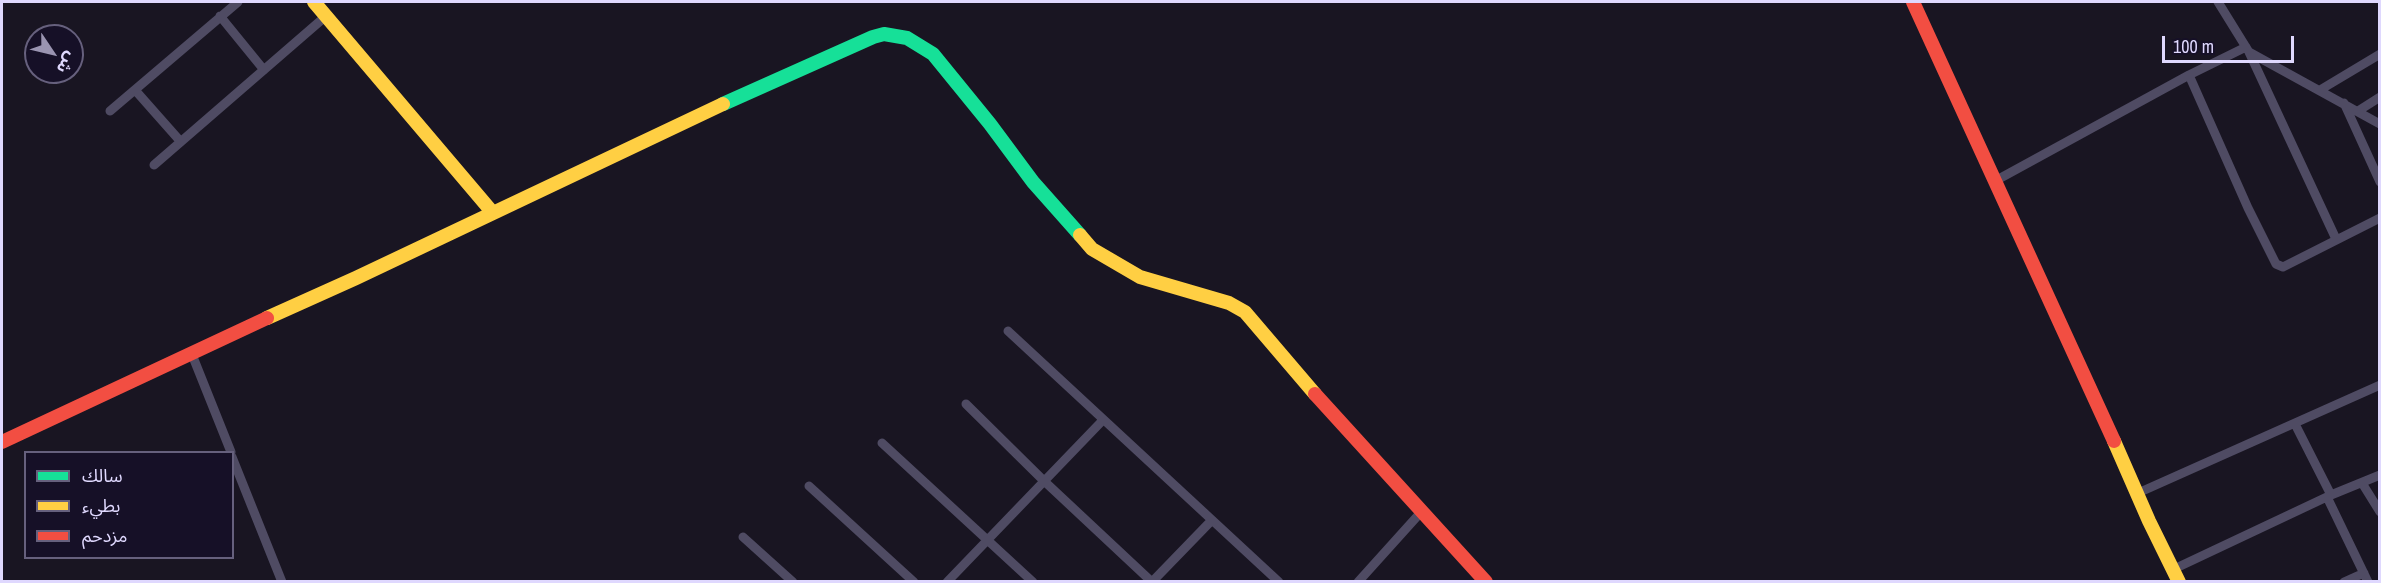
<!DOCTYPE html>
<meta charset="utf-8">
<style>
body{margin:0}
#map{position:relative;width:2381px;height:583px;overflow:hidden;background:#191522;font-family:"Archivo Narrow","Noto Sans Arabic",sans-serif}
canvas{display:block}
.frame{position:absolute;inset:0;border:3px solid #dfd8fe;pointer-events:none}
.legend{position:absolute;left:24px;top:451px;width:210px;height:108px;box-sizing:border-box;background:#161027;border:2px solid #66607d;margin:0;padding:8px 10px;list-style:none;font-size:18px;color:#dfd8fe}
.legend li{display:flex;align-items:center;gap:12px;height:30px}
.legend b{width:30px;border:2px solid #66607d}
.north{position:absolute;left:24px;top:24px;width:60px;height:60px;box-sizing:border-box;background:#161027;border:2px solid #66607d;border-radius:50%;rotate:125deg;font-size:16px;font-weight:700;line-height:24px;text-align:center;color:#dfd8fe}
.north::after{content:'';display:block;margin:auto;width:21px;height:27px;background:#9a94b1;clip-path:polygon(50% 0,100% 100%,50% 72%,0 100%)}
.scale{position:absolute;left:2162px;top:36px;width:132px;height:27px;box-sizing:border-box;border:3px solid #dfd8fe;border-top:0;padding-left:8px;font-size:18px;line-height:21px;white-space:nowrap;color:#dfd8fe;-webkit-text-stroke:4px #161027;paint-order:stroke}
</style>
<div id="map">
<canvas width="2381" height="583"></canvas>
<div class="frame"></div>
<ul class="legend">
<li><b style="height:8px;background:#16e098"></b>سالك</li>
<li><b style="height:8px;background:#ffcf43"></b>بطيء</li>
<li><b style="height:8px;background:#f24e42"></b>مزدحم</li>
</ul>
<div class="north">ش</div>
<div class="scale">100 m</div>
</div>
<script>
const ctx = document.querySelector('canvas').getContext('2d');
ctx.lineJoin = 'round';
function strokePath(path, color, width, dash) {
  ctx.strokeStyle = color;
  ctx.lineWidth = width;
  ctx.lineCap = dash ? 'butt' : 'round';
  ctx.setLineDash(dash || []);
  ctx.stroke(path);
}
const street = new Path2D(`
 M2218,2L2249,52L2336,239
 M220,16L264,70
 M2249,52L2380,124
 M2189,75L2248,208L2276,264L2283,267L2380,218
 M135,90L181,142
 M2320,90L2380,54
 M2344,103L2380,182
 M110,111L238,2
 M2358,111L2380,97
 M154,165L326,16
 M1995,181L2189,75L2246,47
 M1008,331L1279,582
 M191,352L231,452
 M966,404L1043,480L1152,582
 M2295,424L2331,495
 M882,443L1033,582
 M232,457L282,582
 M2362,483L2380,512
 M809,486L914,582
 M2138,493L2380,385
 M2327,497L2368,582
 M743,537L793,582
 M2174,569L2331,495L2380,475
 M947,582L1103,420
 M1152,582L1212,520
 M1358,582L1422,511
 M2344,582L2364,573`);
const fast = new Path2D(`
 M723,104L873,37L884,34L907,38L933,54L990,124L1033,182L1080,235`);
const slow = new Path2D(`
 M314,2L493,213
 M1080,235L1092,249L1140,277L1229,303L1245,312L1315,394
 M267,318L356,278L723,104
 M2114,441L2149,521L2179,582`);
const jam = new Path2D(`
 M1913,2L2114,441
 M1315,394L1486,582
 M2,442L267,318`);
strokePath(street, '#4f4b63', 9);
strokePath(fast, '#16e098', 14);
strokePath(slow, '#ffcf43', 14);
strokePath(jam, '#f24e42', 14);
</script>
